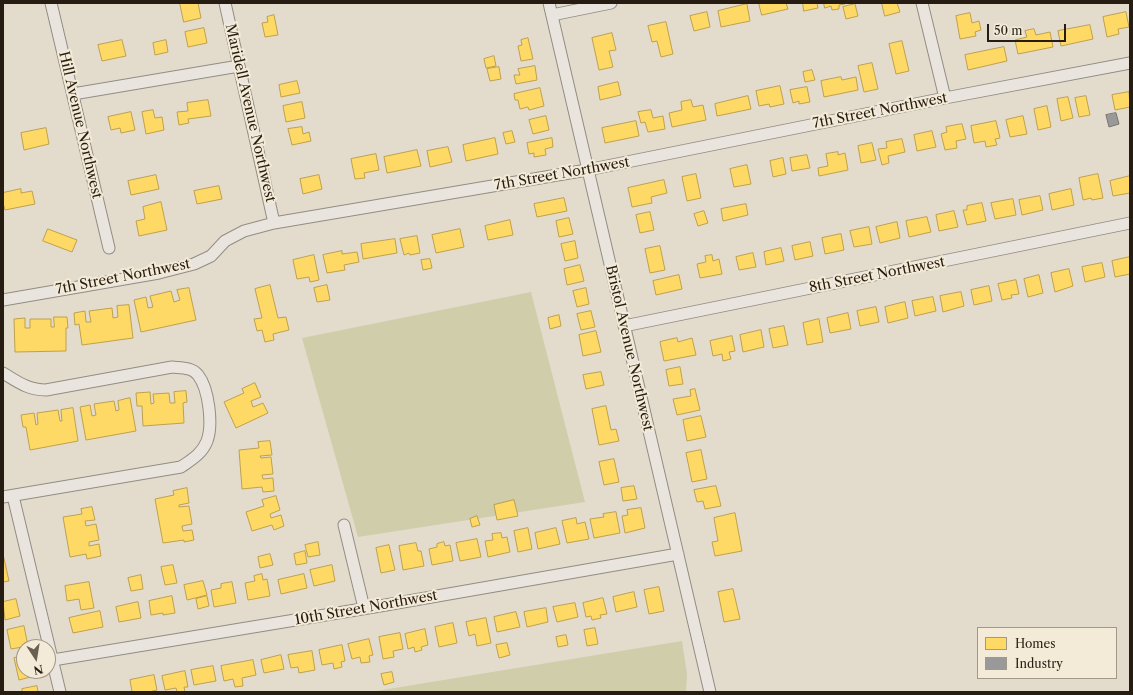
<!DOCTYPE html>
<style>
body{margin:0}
#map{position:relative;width:1133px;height:695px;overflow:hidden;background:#e3dccd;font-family:"Libre Caslon Text",serif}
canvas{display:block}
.frame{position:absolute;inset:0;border:4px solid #271c11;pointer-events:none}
.legend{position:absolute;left:977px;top:627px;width:140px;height:52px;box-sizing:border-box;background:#f3ebd8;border:1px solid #a19888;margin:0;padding:5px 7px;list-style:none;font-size:12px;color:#271c11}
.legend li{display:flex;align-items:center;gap:8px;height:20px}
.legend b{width:20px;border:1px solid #a19888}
.north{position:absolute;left:16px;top:639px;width:40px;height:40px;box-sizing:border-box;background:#f3ebd8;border:1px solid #a19888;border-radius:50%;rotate:168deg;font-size:11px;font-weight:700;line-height:16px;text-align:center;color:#271c11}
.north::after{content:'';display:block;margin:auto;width:14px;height:18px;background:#695f53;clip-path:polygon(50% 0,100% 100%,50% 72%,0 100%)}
.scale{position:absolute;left:987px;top:24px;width:79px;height:18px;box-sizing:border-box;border:2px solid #271c11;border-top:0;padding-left:5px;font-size:12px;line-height:14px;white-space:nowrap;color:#271c11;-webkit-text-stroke:3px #f3ebd8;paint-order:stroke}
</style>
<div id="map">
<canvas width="1133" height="695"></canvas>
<div class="frame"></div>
<ul class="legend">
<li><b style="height:11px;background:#ffd966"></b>Homes</li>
<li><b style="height:11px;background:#999"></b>Industry</li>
</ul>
<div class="north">N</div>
<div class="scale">50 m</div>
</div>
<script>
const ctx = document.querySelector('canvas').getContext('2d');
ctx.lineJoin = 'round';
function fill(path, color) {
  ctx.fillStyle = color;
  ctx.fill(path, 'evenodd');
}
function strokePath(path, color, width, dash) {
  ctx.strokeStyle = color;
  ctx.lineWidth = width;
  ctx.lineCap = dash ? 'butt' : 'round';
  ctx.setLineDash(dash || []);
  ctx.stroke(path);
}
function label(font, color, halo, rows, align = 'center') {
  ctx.font = font + ' "Libre Caslon Text",serif';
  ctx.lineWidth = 4;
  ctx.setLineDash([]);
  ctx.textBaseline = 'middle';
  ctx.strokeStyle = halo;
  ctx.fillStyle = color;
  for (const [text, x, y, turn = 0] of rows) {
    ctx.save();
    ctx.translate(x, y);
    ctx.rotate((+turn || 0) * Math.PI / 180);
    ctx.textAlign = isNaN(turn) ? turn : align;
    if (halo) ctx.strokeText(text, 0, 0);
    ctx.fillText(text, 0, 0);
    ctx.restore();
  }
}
const green = new Path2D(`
 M531,292L585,502L358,537L302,338Z
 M682,641L687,674L686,692H370Z`);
const homes = new Path2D(`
 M180,3H198L201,18L184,22Z
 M759,3H786L788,9L762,15Z
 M803,3H817L818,8L804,11Z
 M824,3H845V4L839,5V9L832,10L831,6L825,8Z
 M882,3H897L900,12L885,16Z
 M747,4L750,21L721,27L718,11Z
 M855,4L858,16L846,19L843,7Z
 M707,12L710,27L694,31L690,16Z
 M1126,12L1129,27L1118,29L1119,34L1107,37L1103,17Z
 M970,13L972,23L979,21L981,30L975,32L976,36L960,39L956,16Z
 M274,15L278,35L265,37L262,23L268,22L267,17Z
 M666,22L673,54L661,57L657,41L652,42L648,26Z
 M1090,25L1093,39L1061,46L1058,31Z
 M204,28L207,43L188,47L185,32Z
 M1034,29L1036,35L1050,32L1053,47L1018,54L1015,40L1027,37L1025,31Z
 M612,33L616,50L609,51L613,67L599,70L592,38Z
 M528,38L533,59L521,61L518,46L522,45L521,40Z
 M122,40L126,56L102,61L98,45Z
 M166,40L168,52L155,55L153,43Z
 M902,41L909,71L896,74L889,44Z
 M1004,47L1007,61L968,70L965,55Z
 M494,56L496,66L486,68L484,59Z
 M872,63L878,89L864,92L858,66Z
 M535,66L537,80L516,84L514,75H520L518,69Z
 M499,67L501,79L490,81L487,69Z
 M812,70L815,80L805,82L803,72Z
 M841,77L842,80L856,77L858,90L824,97L821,81Z
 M297,81L300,93L281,97L279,85Z
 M618,82L621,95L600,100L598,87Z
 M780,86L784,104L770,107L769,104L759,106L756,91Z
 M807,87L810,102L799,104V101L793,103L790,90Z
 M540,88L544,106L529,110L528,107L520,109L518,100H515L514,94Z
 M1129,92L1130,107L1115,110L1112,95Z
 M748,96L751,109L717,116L715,104Z
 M1086,96L1090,115L1079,117L1075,98Z
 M1068,97L1073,118L1061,121L1057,99Z
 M208,100L211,116L188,119L189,123L179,125L177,112L188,111L187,103Z
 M691,100L693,107L703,105L706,120L672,127L669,113L682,110L681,102Z
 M302,102L305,118L286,122L283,106Z
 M1047,106L1051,127L1038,130L1034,109Z
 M153,110L155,118L162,117L164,130L146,134L142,112Z
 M651,110L653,118L663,116L665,129L648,132L645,122L641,123L638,112Z
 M131,112L135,130L121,133L120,128L111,130L108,117Z
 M546,116L549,130L533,134L529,120Z
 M1023,116L1027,134L1010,137L1006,120Z
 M636,121L639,136L605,143L602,128Z
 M996,121L1000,138L995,139L997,145L986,147L985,141L974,143L971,126Z
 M962,124L966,139L956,141L957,148L945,150L941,134L947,132L946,127Z
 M302,127L303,134L309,132L311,141L292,145L288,129Z
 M46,128L49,144L24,150L21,133Z
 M512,131L515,142L506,144L503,133Z
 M932,131L936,147L917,151L914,135Z
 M495,138L498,154L466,161L463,145Z
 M552,138L553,147L545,149L546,155L534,157V153L529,154L527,143Z
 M902,139L905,152L888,156L889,163L882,165L878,149L887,148L886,142Z
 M872,143L876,160L861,163L858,146Z
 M448,147L452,162L430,167L427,151Z
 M417,150L421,166L387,173L384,157Z
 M838,152V155L845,153L848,170L819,176L818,168L828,166L826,154Z
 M376,154L379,170L364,173L365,178L355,179L351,159Z
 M807,155L810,168L792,171L790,158Z
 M783,158L786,174L773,177L770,161Z
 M747,165L751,184L734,187L730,169Z
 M696,174L701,198L687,201L682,177Z
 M1098,174L1103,198L1092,200L1091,198L1083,200L1079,178Z
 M156,175L159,189L131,195L128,181Z
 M319,175L322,189L303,194L300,179Z
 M1130,176V193L1113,196L1110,181Z
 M664,180L667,193L651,197L652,203L632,207L628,188Z
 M219,186L222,199L197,204L194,191Z
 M21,189V193L32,191L35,204L5,210L3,203V193Z
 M1071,189L1074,205L1052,210L1049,194Z
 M1040,196L1043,210L1022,215L1019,200Z
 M564,198L567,211L537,217L534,204Z
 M1013,199L1016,215L995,219L991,203Z
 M161,202L167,230L139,236L136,221L145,219L143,207Z
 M982,203L986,221L967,225L963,210H967V206Z
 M746,204L748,215L723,221L721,209Z
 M704,211L708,223L698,226L694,214Z
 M954,211L958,227L939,231L936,215Z
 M650,212L654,230L640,233L636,215Z
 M927,217L931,232L909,237L906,221Z
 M569,218L573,234L559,237L556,221Z
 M510,220L513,235L488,240L485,226Z
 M897,222L900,238L880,243L876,227Z
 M869,227L872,244L854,247L850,231Z
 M48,229L77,240L72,252L43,241Z
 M460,229L464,247L436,253L432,235Z
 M841,234L844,250L825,254L822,238Z
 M417,236L420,253L410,255L409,253L404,255L400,239Z
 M395,239L397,253L363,259L361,244Z
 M575,241L578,258L565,261L561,244Z
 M810,242L813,256L795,260L792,246Z
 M660,246L665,270L650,273L645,249Z
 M781,248L784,261L766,265L764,252Z
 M342,251V254L357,252L359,262L344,265L345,270L327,273L323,255Z
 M753,253L756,267L739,270L736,257Z
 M314,255L319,280L310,282L309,277L297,279L293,260Z
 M712,255L713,261L719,259L722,274L700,278L697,264L706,262L705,256Z
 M1130,257V274L1115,277L1112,261Z
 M430,259L432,268L423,270L421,260Z
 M1102,263L1105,277L1085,282L1082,267Z
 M580,265L584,281L567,285L564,269Z
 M1069,269L1073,286L1055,292L1051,273Z
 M679,275L682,289L656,295L653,281Z
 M1039,275L1043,293L1028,297L1024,279Z
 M1016,280L1019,294L1011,295L1012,298L1002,300L998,284Z
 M270,285L278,318L286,317L289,330L273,334L274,340L265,342L262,330L257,331L254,319L262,318L255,289Z
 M327,285L330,300L317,302L314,288Z
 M989,286L992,301L974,305L971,290Z
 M189,288L196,320L141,332L134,300L146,297L148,308L153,307L150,296L171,291L174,302L180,300L177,290Z
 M586,288L589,304L577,307L573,291Z
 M961,292L964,306L943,312L940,296Z
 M933,297L936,311L915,316L912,301Z
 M905,302L908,318L888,323L885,307Z
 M129,305L133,338L82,345L79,324L75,325L74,313L85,311L86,322H91L89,311L112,308L113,318L118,317L117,306Z
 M876,307L879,322L860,326L857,311Z
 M591,311L595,327L581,330L577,314Z
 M848,313L851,329L830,333L827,318Z
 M559,315L561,326L550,329L548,318Z
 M54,317H67L68,328H66V351L15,352L14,319L25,318V328H30V319H51V327H54Z
 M819,319L823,342L807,345L803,323Z
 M784,326L788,345L773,348L769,329Z
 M761,330L764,347L743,352L740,335Z
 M596,331L601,352L583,356L579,335Z
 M732,336L735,351L729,352L731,359L723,361L722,354L713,356L710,341Z
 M677,338L678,342L692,338L696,355L664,361L660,342Z
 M680,367L683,384L669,386L666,370Z
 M601,372L604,385L586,389L583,375Z
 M255,383L261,397L251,401L253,407L263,403L268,413L236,428L224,402L244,393L242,389Z
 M695,389L700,410L677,415L673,399L691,396L690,390Z
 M186,391L187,402L183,403L184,423L143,426L142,406H137L136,393L150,392L151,404L154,403L153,394L169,393L170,403H175L174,392Z
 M130,398L136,431L86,440L80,407L90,405L92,416L96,415L94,404L114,401L116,411L119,410L118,401Z
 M606,406L611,430L616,429L619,441L599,445L592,409Z
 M73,408L78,441L30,450L26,427H23L21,415L34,413L36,425L38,424L37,413L58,410L60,421H62L61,410Z
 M701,416L706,437L687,441L683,420Z
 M270,441L272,455L260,456L261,458L271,457L273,474L262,475L263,479L273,478L274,491L263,492L262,487L242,489L239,450L259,448L258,442Z
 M701,450L707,479L692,482L686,453Z
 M614,459L619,482L604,485L599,462Z
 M634,486L637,499L623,501L621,488Z
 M716,486L721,506L705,509L703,501L697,502L694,490Z
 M187,488L189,503L179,505V507L189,506L192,524L182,526L183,531L192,530L194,540L184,542V540L163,543L155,499L174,495L173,491Z
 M276,496L280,510L270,514L271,518L281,515L284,526L274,530L272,525L252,531L246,512L264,506L262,500Z
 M514,500L518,516L497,520L494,505Z
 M92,507L95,520L85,521L86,526L96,524L99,540L89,542V546L99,544L101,556L87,559L86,554L70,557L63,517L82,514L81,509Z
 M641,508L645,528L625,533L622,516L628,515L627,510Z
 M616,512L620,533L594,538L590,519L604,517L603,514Z
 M735,513L742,551L715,556L712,542L718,541L714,518Z
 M477,516L480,525L472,527L470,519Z
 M576,518L577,524L585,522L589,539L567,543L562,521Z
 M528,528L532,549L518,552L514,531Z
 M556,528L560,544L538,549L535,533Z
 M501,533L502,538L507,537L510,552L488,557L485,541L493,540L492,534Z
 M477,539L481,557L460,561L456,543Z
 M318,542L320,555L308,557L305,545Z
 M444,542L445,546L450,545L453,561L432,565L429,549L437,547V544Z
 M416,543L418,551H421L424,566L403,570L399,546Z
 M389,545L395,570L381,573L376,548Z
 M305,551L307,563L296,565L294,554Z
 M3,554L9,581L3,582Z
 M270,554L273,565L260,568L258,557Z
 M173,565L177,583L165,585L161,567Z
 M332,565L335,581L314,586L310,570Z
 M262,574L263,580L267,579L270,596L248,600L245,583L255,581L254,576Z
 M304,574L307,588L281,594L278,580Z
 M141,575L143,589L131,591L128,578Z
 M203,581L207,595L187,600L184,585Z
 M89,582L94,608L81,610L79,599L67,601L65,586Z
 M232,582L236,603L214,607L211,590L221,588V584Z
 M659,587L664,611L649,614L644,590Z
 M733,589L740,619L724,622L718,592Z
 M634,592L637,607L616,612L613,597Z
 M172,596L175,613L163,615V613L151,615L149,601Z
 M207,596L209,606L198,609L196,599Z
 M603,598L607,614L600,615L601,618L592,620L591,616L586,617L583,603Z
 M16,599L20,616L5,620L3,602Z
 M138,602L141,618L119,622L116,607Z
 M575,603L578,617L557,622L553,607Z
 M546,608L548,622L527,627L524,612Z
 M100,611L103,627L73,633L69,618Z
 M516,612L520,627L497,632L494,617Z
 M486,618L491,643L477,646L475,634L469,636L466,622Z
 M453,623L457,643L439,647L435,627Z
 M24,626L28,646L11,649L7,630Z
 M595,628L598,644L587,646L584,630Z
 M425,629L428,645L421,647L422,650L415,652L414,647L408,649L405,634Z
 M400,633L403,649L393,651L394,657L383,659L379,637Z
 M566,635L568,645L558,647L556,637Z
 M369,639L373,655L369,656L370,662L361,663L360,657L352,659L348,644Z
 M507,643L510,655L499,658L496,645Z
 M342,645L345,661L341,662L342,667L334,669L333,663L322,665L319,650Z
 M312,651L315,670L299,673L298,667L291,668L288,655Z
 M281,655L284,669L264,673L261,660Z
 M24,656V671H33L34,676L19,680L14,658Z
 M253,660L256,675L242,678L243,686L235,687L233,679L224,681L221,666Z
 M213,666L216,681L194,685L191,670Z
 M185,671L188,687H184L185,692H177L176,688L165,690L162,676Z
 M392,672L394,682L384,685L381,674Z
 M154,675L157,690L149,692H132L130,680Z
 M37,686L38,692H22V689Z`);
const industry = new Path2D(`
 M1116,113L1119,124L1109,127L1106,115Z`);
const minor = new Path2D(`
 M51,3L109,248
 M225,3L274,223
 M549,3L710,692
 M922,3L945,98
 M552,15L611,3
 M73,94L239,66
 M3,300L159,273L194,264L211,256L225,241L244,231L274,223L587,170L945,98L1130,63
 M624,326L1130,223
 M3,373C18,382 28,390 46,390L172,367C181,368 192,367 198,375C209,389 213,425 207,441C202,454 191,460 181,467L3,497
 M13,496L60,692
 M344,525L364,608
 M53,660L380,606L678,554`);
const streetNames = [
 ["7th Street Northwest",880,111,-11],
 ["Maridell Avenue Northwest",250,113,77],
 ["Hill Avenue Northwest",80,125,77],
 ["7th Street Northwest",562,174,-10],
 ["8th Street Northwest",877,275,-11],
 ["7th Street Northwest",123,277,-11],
 ["Bristol Avenue Northwest",629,348,77],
 ["10th Street Northwest",366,608,-10]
];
fill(green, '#d0cdaa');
fill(homes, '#ffd966');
strokePath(homes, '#bea04c', 1);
fill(industry, '#999');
strokePath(industry, '#777470', 1);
strokePath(minor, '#928d83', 13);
strokePath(minor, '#e9e5de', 11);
label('14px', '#271c11', '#f3ebd8', streetNames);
</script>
